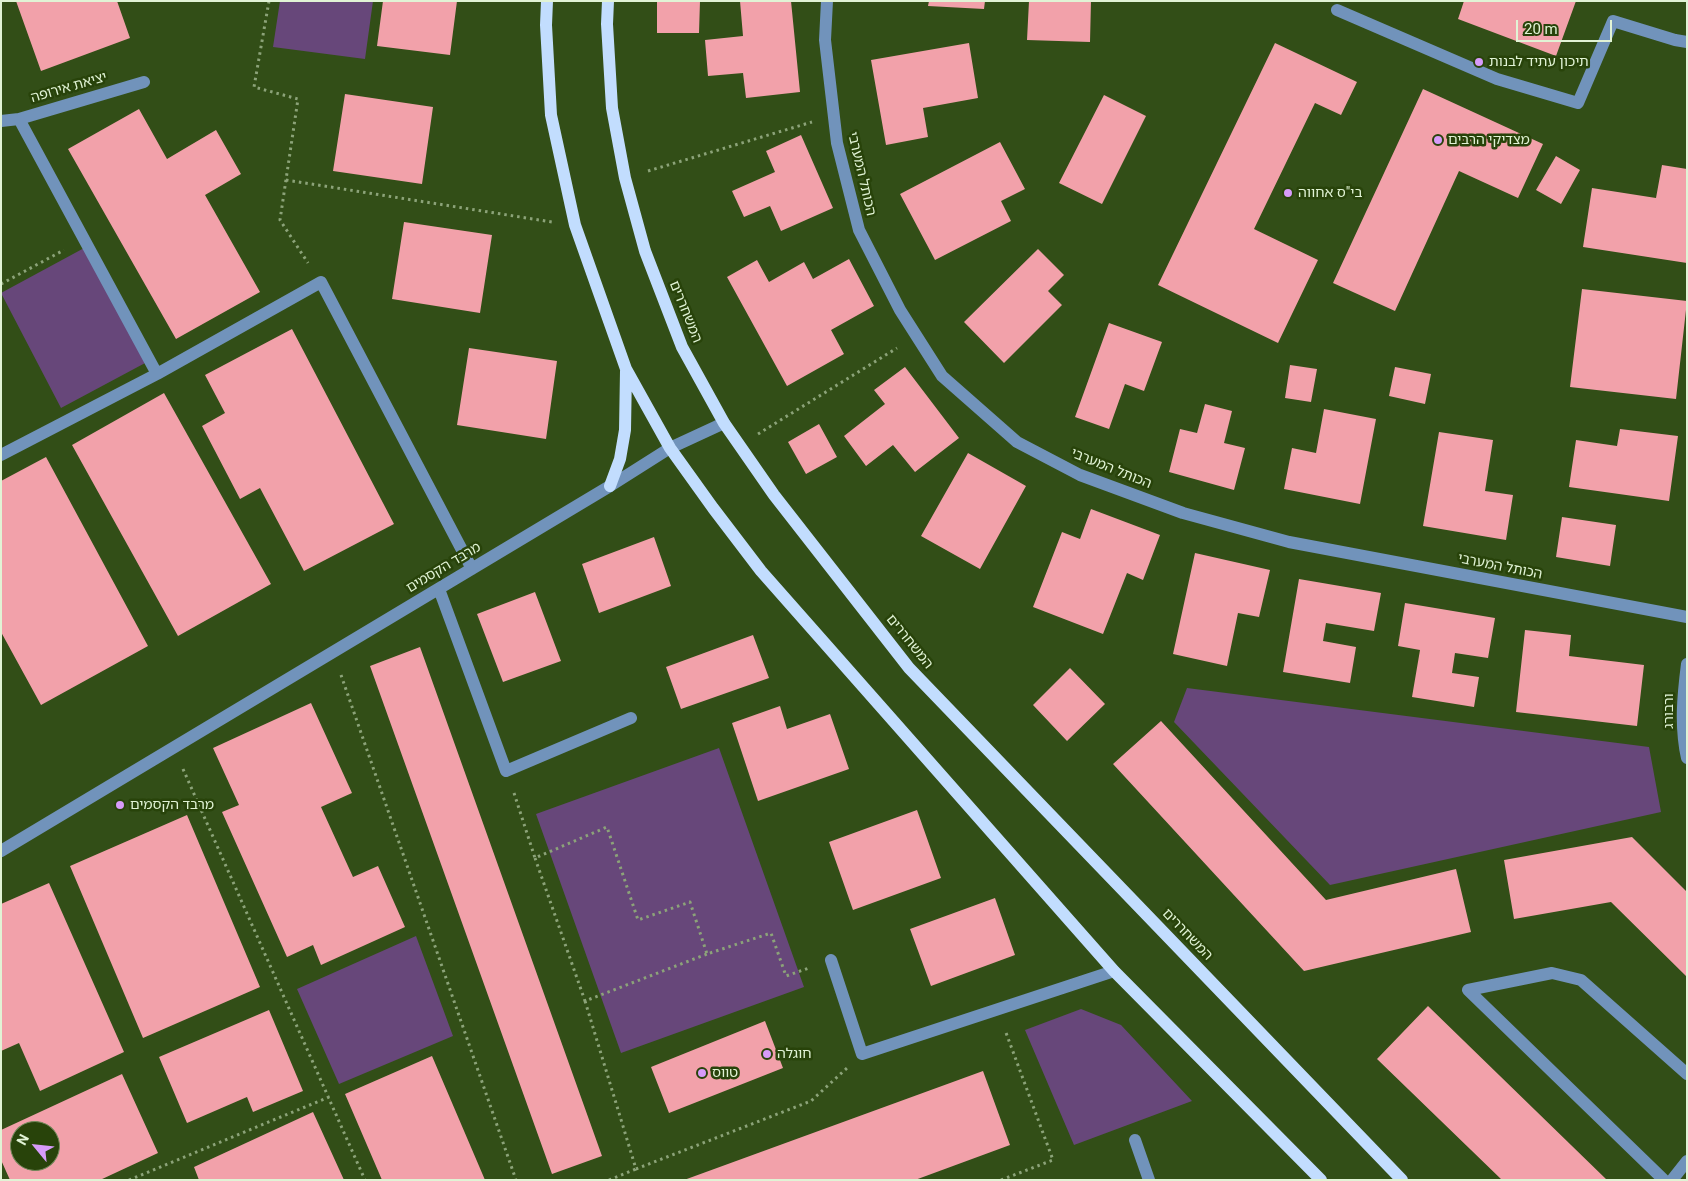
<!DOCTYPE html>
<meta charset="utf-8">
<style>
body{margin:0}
#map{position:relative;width:1688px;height:1181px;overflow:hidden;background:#324e17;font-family:Roboto,sans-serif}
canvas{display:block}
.frame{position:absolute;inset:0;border:2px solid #e1f3d5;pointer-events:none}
.north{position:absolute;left:10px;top:1121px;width:50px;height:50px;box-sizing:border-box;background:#28430a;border:1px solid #72895b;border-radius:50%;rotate:298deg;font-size:14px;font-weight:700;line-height:20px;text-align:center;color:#e1f3d5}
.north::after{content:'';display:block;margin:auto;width:18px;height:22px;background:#d79bf9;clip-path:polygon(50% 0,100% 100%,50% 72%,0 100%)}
.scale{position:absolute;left:1516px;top:20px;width:96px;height:22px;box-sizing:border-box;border:2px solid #e1f3d5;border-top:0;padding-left:6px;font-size:15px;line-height:18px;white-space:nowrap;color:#e1f3d5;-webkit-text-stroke:4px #28430a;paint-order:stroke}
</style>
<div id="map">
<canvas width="1688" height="1181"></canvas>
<div class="frame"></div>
<div class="north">N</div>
<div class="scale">20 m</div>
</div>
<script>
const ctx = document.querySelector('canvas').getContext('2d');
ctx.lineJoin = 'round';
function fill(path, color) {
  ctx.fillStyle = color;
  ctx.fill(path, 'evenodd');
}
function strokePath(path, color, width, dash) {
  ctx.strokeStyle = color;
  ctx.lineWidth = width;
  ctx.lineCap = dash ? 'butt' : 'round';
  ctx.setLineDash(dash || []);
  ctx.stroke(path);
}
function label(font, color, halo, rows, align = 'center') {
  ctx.font = font + ' Roboto,"Noto Sans Hebrew",sans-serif';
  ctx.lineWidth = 5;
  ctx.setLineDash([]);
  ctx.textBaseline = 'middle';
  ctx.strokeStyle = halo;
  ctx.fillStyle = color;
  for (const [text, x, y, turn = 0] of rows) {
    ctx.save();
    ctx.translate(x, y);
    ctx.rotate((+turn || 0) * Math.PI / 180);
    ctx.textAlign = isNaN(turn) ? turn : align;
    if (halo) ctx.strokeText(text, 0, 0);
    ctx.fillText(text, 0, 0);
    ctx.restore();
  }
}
const green = new Path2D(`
 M280,1H373L365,59L273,47Z
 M86,247L147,362L61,408L1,293Z
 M1187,688L1649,747L1661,812L1330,885L1174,722Z
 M719,748L804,987L621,1053L536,814Z
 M416,936L453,1036L339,1084L297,989Z
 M1081,1009L1121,1025L1192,1101L1074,1145L1025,1030Z`);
const building = new Path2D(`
 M16,1H117L130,38L41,71Z
 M383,1H457L450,55L377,46Z
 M657,1H700L699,33H657Z
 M740,1H791L800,92L746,98L743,73L708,76L705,40L743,36Z
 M929,1H985L984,9L928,6Z
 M1029,1H1091L1090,42L1027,40Z
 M1464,1H1576L1556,56L1458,19Z
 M969,43L978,98L923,108L928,137L886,145L871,60Z
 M1275,43L1357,82L1341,115L1315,103L1254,229L1318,260L1278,343L1158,285Z
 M1423,89L1543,144L1518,198L1459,171L1395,311L1333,283Z
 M345,94L433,107L422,184L333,171Z
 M1104,95L1146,116L1102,204L1059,183Z
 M139,109L167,159L216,130L241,174L205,195L260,292L176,339L68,149Z
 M801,135L833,208L781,231L770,206L744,217L732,191L775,172L766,151Z
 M1000,142L1025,189L1001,201L1011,221L935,260L900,194Z
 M1556,156L1580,170L1561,204L1536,190Z
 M1662,165L1687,169V263L1583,247L1592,188L1656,198Z
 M404,222L492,235L480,313L392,299Z
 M1038,249L1064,275L1048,291L1062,305L1004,363L964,322Z
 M849,259L874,306L831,330L844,354L787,386L727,277L757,260L769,282L804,262L813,279Z
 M1582,289L1687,301L1676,399L1570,387Z
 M1109,323L1162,342L1144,391L1125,384L1109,429L1075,417Z
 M292,329L394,524L304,571L260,488L240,499L202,426L225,413L205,375Z
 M469,348L557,361L546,439L457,425Z
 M1290,365L1317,369L1311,402L1285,398Z
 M905,367L959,438L915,472L893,445L866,466L844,436L885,404L874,390Z
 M1395,367L1431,374L1425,404L1389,396Z
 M164,393L271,584L178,636L72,445Z
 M1205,404L1232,411L1224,443L1245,448L1234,490L1169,472L1180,429L1197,433Z
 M1324,409L1376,419L1360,504L1284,489L1292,448L1316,453Z
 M819,424L837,457L806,474L788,442Z
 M1620,429L1678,436L1669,501L1569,487L1576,440L1617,446Z
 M1439,432L1493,440L1485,491L1513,495L1506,540L1423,526Z
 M968,453L1026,486L980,569L921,536Z
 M46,457L148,646L41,705L1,632V481Z
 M1091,509L1160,535L1143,580L1127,573L1103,634L1033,607L1062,532L1080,539Z
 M1562,517L1616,525L1610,566L1556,557Z
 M654,537L671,586L599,613L582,564Z
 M1195,553L1270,570L1259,617L1238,613L1227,666L1173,654Z
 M1299,579L1381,593L1374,631L1326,623L1323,641L1356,647L1350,683L1283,672Z
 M535,592L561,661L503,682L477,614Z
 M1405,603L1495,618L1488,658L1455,653L1452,673L1479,677L1474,707L1412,697L1420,650L1398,646Z
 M1525,630L1571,635L1569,656L1644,665L1637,726L1516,712Z
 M753,635L769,678L681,709L666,667Z
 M420,647L602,1156L552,1174L370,666Z
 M1070,668L1105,704L1067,741L1033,705Z
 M311,703L352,793L321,807L353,877L378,866L405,927L321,965L313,945L287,957L222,812L239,805L213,748Z
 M780,706L787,729L830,714L849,769L758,801L732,723Z
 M1161,721L1326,900L1456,869L1471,932L1304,971L1113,764Z
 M917,810L941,878L853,910L829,842Z
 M187,815L260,987L143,1038L70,866Z
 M1632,837L1687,892V977L1611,902L1514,919L1504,860Z
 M49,883L124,1052L40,1091L19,1043L1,1051V904Z
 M995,898L1015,955L931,986L910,929Z
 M1428,1006L1607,1180H1502L1377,1059Z
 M269,1010L303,1091L253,1112L247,1097L187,1123L159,1057Z
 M765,1021L783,1068L669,1113L651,1067Z
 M432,1056L485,1180H382L345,1094Z
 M983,1071L1010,1145L915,1180H684Z
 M122,1074L158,1153L100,1180H10L1,1160V1130ZM20,1131H50V1161H20Z
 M313,1112L344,1180H199L194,1167Z`);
const path = new Path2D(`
 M269,1L254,87L298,99L280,220L308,263
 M648,171L812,122
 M286,180L552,222
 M1,284L64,250
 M758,434L897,348
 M341,675L516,1180
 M183,769L365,1180
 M514,793L535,858L607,827L638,920L690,902L707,954L771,933L786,976L809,968
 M535,858L585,1001L707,954
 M585,1001L636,1169L811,1101L847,1068
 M129,1180L329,1097
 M609,1180L636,1169
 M1001,1180L1053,1160L1005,1030`);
const minor = new Path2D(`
 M827,1L825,40L837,143L859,230L900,310L942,376L1017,442L1080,475L1183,513L1289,542L1687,617
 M1337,10L1497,79L1578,103L1613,21L1675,40L1687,42
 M19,119L157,374
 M1,121L19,119L144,82
 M1,455L157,374L321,282L472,569
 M439,589L506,771L631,718
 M1687,664C1683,695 1680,727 1687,758
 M1,851L610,486L670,448L724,423
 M831,960L862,1054L1114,971
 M1468,990L1664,1180
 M1468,990L1552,973L1581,980L1687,1074
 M1135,1140L1149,1180
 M1672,1180L1687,1161`);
const major = new Path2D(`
 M547,1L546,25L551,115L575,225L626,369L670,448L713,508L761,571L1114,971L1321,1180
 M608,1L607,24L612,108L625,178L645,251L682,347L724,423L774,495L909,668L1402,1180
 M610,486L620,459L625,430L626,371`);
const markers = [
 [1479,62,5,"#d79bf9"],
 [1438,140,5,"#d79bf9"],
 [1288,193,5,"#d79bf9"],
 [120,805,5,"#d79bf9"],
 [767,1054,5,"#d79bf9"],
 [702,1073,5,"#d79bf9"]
];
const poiNames = [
 ["תיכון עתיד לבנות",1489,62],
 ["מצדיקי הרבים",1448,140],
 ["בי\"ס אחווה",1298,193],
 ["מרבד הקסמים",130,805],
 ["חוגלה",777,1054],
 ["טווס",712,1073]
];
const streetNames = [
 ["יציאת אירופה",69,88,-16],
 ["הכותל המערבי",861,174,77],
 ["המשחררים",685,312,68],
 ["הכותל המערבי",1111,469,22],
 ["הכותל המערבי",1500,567,11],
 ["מרבד הקסמים",444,568,-31],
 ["המשחררים",909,642,51],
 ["ורבורג",1669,711,-90],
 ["המשחררים",1187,935,46]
];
fill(green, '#67477a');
fill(building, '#f2a1aa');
strokePath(path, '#8ca379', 3, [2.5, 4]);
strokePath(minor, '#7193bb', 12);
strokePath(major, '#c2ddfe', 12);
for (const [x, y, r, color] of markers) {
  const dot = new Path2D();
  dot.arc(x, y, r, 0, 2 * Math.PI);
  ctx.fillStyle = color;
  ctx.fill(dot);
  strokePath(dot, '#28430a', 2);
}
label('14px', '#e1f3d5', '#28430a', poiNames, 'left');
label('14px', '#e1f3d5', '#28430a', streetNames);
</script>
